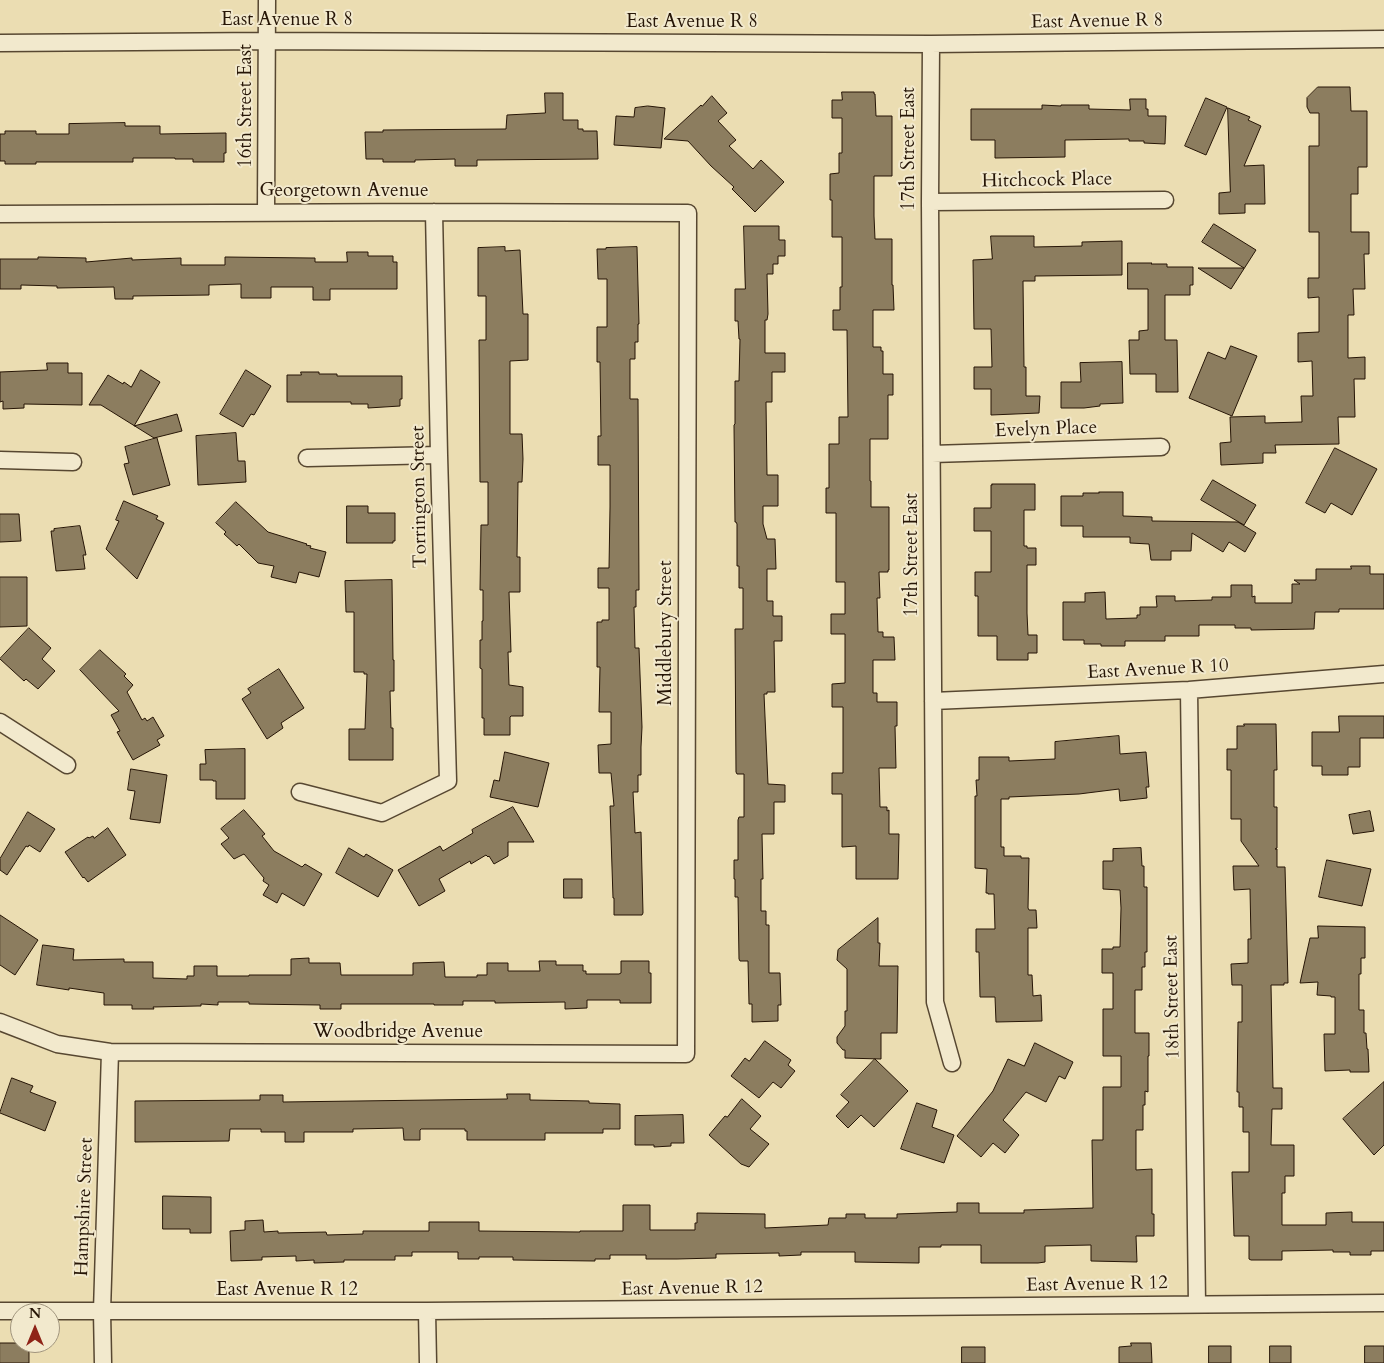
<!DOCTYPE html>
<style>
body{margin:0}
#map{position:relative;width:1384px;height:1363px;overflow:hidden;background:#ebddb2;font-family:Cardo,serif}
canvas{display:block}
.north{position:absolute;left:10px;top:1303px;width:50px;height:50px;box-sizing:border-box;background:#f2e9cd;border:1px solid #a0947d;border-radius:50%;rotate:0deg;font-size:14px;font-weight:700;line-height:20px;text-align:center;color:#261506}
.north::after{content:'';display:block;margin:auto;width:18px;height:22px;background:#8f2418;clip-path:polygon(50% 0,100% 100%,50% 72%,0 100%)}
</style>
<div id="map">
<canvas width="1384" height="1363"></canvas>
<div class="north">N</div>
</div>
<script>
const ctx = document.querySelector('canvas').getContext('2d');
ctx.lineJoin = 'round';
function fill(path, color) {
  ctx.fillStyle = color;
  ctx.fill(path, 'evenodd');
}
function strokePath(path, color, width, dash) {
  ctx.strokeStyle = color;
  ctx.lineWidth = width;
  ctx.lineCap = dash ? 'butt' : 'round';
  ctx.setLineDash(dash || []);
  ctx.stroke(path);
}
function label(font, color, halo, rows, align = 'center') {
  ctx.font = font + ' Cardo,serif';
  ctx.lineWidth = 4;
  ctx.setLineDash([]);
  ctx.textBaseline = 'middle';
  ctx.strokeStyle = halo;
  ctx.fillStyle = color;
  for (const [text, x, y, turn = 0] of rows) {
    ctx.save();
    ctx.translate(x, y);
    ctx.rotate((+turn || 0) * Math.PI / 180);
    ctx.textAlign = isNaN(turn) ? turn : align;
    if (halo) ctx.strokeText(text, 0, 0);
    ctx.fillText(text, 0, 0);
    ctx.restore();
  }
}
const building = new Path2D(`
 M1318,87H1350L1351,111H1367V167H1358V194H1351V232H1369V254H1364L1365,289H1353L1354,315H1348V358L1365,357V379H1354L1355,417H1338L1339,444L1275,445L1276,453H1263V463L1221,465L1220,443L1231,442L1230,417L1265,416V423L1302,422L1301,396H1313L1312,361L1298,362V333L1319,332V297L1308,298V278H1319V232H1309V146H1319V113H1310L1307,107V98Z
 M842,92H874V94H875L876,116H892V176H874V216L875,239H892V285H893L894,310H873V347H881V351H883V374H893V395H888V439H870V481H871V507H889V570H888V572H879L880,598H877L878,632H883V637H894L895,660H873V693H877V702H897V726H895L896,768H879L880,807H887V811L889,810V834H899L898,879H856V846L842,847V794H832V773H843V707H832V684L845,683V634H831V614H845V582H836V513H826V488H829V444H839V417H848L847,330H833V310H840V287H842V237H832V200H830V174L839,173V153H842V118H832V100H842Z
 M545,93H563V120H578V129H583V131H597L598,159L477,160V166H455V159L415,160V162H383V159H366L365,132H383V130L506,129L507,115L545,113Z
 M712,96L727,113L718,121L736,140L729,146L753,169L761,160L784,182L755,212L732,189L734,187L711,166L688,141L664,139L701,105L702,106Z
 M1206,98L1227,107L1206,155L1185,146Z
 M1130,99H1146V109H1148V116H1166L1165,144L1144,143V141H1129V139L1065,140V157L995,158V140H971V109H1042V105L1061,106V105H1089V109L1130,110Z
 M648,106L665,108L661,148L614,145L616,116L634,117L635,108Z
 M1228,108L1250,117L1248,120L1261,126L1244,166L1264,165L1265,204H1245V213L1219,214V193L1230,192Z
 M125,123V126H160V134L226,133V153H224V162H193V159H175V158H133V162H36V164H5V161H0V134H5V131H36V134H69V124Z
 M1214,224L1256,250L1231,289L1198,268H1244L1202,242Z
 M744,226H779V240H785V256H778V264H773V274H767L768,314L767,320H765V353H785V372H772V402H766L767,475H778V506H763V524L767,539H775L776,569H767V601H773V616H782V641H774L775,692H767V694H764L768,784L785,785V802H774V834H762L763,879H761V911H766V925H769V973H780L781,1005H778V1021L752,1022V1004H749L748,961H740L739,959L738,897H735V879H734V860H738V820L739,817H744V774H737L736,772L735,629H743V588H739V566H737V524L736,522H735L734,425L735,424V381H739L740,339H739L738,321H735V289H745Z
 M991,236H1034V247L1082,246V242L1122,241V275L1035,276V281H1023L1024,367H1026V396H1040L1039,413L991,415V389H974V367H992L991,329H974L973,260L992,259Z
 M505,247V251L520,250L523,314H528V360L510,361V434H522L523,459L522,482H518L517,557H520V592H509L511,652H508L509,685L523,687V716H511L510,717V735H484V718H482V669L480,668V640H482V621H483V590H480L481,525H488V482H480L479,340H486V296H478V248Z
 M637,247L639,324H638V342H635V359H630V399H638L639,590H636V607H634L635,648H639L642,727L641,747V775H638V792H633L635,833L641,832L643,913L642,915H614V898H613L610,806H614L611,773H599L598,745L611,744V712H599L600,667H597V622H602V620H609V588H598V568H609L610,507V465H598V436H601L600,362H597V327H607V279H598L597,249H606V248Z
 M347,252H368V256H393V262H397V289H330V300H313V287H271V298H241V284L209,285V295L133,296V299H115L114,287L57,288V286L21,285V289H0V259H38V257L86,258V262L132,258V260L181,258V265H225V257H226L311,258H315V262H347Z
 M1128,263H1152L1151,264H1167V267H1193V285H1190V295H1165V340H1177L1178,392H1156V374H1130L1129,340H1139V331L1148,330V289H1128Z
 M1231,346L1257,356L1232,416L1189,398L1208,352L1225,359Z
 M1122,362L1123,403L1100,404V406L1084,408H1061V382H1081L1080,363Z
 M47,363H68V373H82V405L24,404V408L3,409V401L0,402V372L47,370Z
 M141,370L160,382L134,426L177,414L182,431L154,438L101,405H89L108,375L123,384L124,382L131,387Z
 M246,370L271,386L254,415L251,414L243,427L220,414Z
 M301,372H319V374H337V376H402V399H400V406L368,408V404H351V402H287V375H301Z
 M236,433L238,461H245L246,482L198,485L196,436Z
 M157,438L170,485L133,495L124,464L129,463L125,447Z
 M1335,448L1377,469L1352,515L1331,503L1325,513L1306,503Z
 M1213,480L1256,505L1244,525L1201,500Z
 M992,484H1035V510H1024V546H1027V548H1036V565H1027V613L1028,635H1037V653H1028V660H997V636H978V596H975V572H991V531H974V508H991V485H992Z
 M1099,492H1123V516L1152,517V521L1238,522L1256,533L1245,552L1229,542L1223,552L1192,533L1191,551H1171V560H1151L1149,544L1130,543V537H1083V526H1061V496H1083V493H1099Z
 M124,501L158,516L156,519L164,523L137,579L106,549L119,521L116,520Z
 M236,502L268,532L307,544L306,545L311,546L310,548L326,552L319,577L299,572L296,583L271,577L274,566L258,563L239,544L237,546L224,534L226,532L216,523Z
 M347,506H368V513H395V541H393V543H347Z
 M0,514H19L21,541L0,542Z
 M80,526L86,555H83L85,569L56,571L51,531H54V529Z
 M1351,566H1370V574H1384V609H1339V612H1315L1314,629L1251,630V628H1235V625H1199V636H1165V641H1125V646H1101V644H1084V640H1063V602H1085V593L1105,592L1106,619L1137,618V615H1140V607H1157L1156,596H1175V601L1212,600V597H1231V585H1252V597L1255,596V603H1292V584H1300L1294,580H1316V569H1351Z
 M0,577H27V626L0,627Z
 M392,580L393,660H394V691H390L391,728H393V760H349V729H365L367,674H364V672H354V612H346L345,581Z
 M29,628L51,648L42,659L55,671L38,689L26,679L24,681L0,659Z
 M100,650L126,674L124,676L133,685L127,692L142,720L145,718L147,721L153,717L164,736L157,740L160,745L133,760L117,732L120,731L111,715L119,711L80,670Z
 M279,669L304,708L281,723L283,728L267,739L242,699L251,693L248,689Z
 M1339,716H1384V738H1360V767H1348V775H1322V766H1312V732H1339Z
 M1244,724H1276L1277,770H1274V807H1277V848L1275,849H1277V867H1285L1288,983H1284V985H1271L1273,1088H1282V1109H1272L1271,1145H1294V1176H1285V1193H1282V1225H1326V1213L1352,1212V1222H1384V1251H1371V1255H1350V1252H1333V1250L1282,1251V1260H1251L1249,1259V1236H1234L1232,1172H1249V1132H1243V1107H1239V1092H1237L1238,1022H1242V985H1232L1231,964L1248,963V939H1251L1250,889L1234,890L1233,866H1259L1241,841V819H1231V770H1227V749H1237V726H1244Z
 M1119,736L1120,754L1146,752L1149,787H1146L1147,798L1120,801L1119,789L1079,794L1009,797V799H1001V847H1004V856H1021V858H1029L1028,908L1029,910H1036L1037,928H1028V975H1032L1033,996L1041,995L1042,1021L996,1022L995,997H980L979,952H976V929H995L994,894H988V893H986L987,869L975,868V796H977L976,780H979V757H1009V761L1055,759V742Z
 M245,749V799H216V781H213V780H200V764H206L205,750Z
 M505,752L549,763L538,807L490,797L494,780L499,781Z
 M131,769L167,775L160,823L130,819L135,791L128,790Z
 M513,807L534,842H508V856L494,864L489,856L488,857L486,855L471,864L470,861L439,879L445,891L419,906L398,870L440,846L443,851L473,833L472,830Z
 M244,810L265,834L262,836L274,851L302,867L305,864L322,874L304,906L282,893L277,903L263,895L269,885L263,881L264,878L244,854L234,859L221,844L229,838L221,829Z
 M1370,811L1374,831L1353,834L1349,815Z
 M28,812L55,829L40,852L29,845L28,847L26,846L7,875L0,870V859Z
 M108,828L126,855L88,882L84,877L83,878L65,852L88,837L89,838L93,836L94,838Z
 M349,848L364,857L366,854L393,870L378,897L336,873Z
 M1141,848L1142,866H1144V887H1147V952H1145V967H1142V990H1135V1033H1149V1056H1148V1092L1145,1091V1105H1143V1130H1136V1170L1152,1169V1214H1154V1236H1136L1137,1262L1091,1261V1245L1045,1246V1262L1038,1263H981V1245H941V1247H919V1263L855,1262V1252H801V1255L779,1256V1253L716,1254V1258L677,1259H646V1255H610V1259H595V1261L513,1260V1257H479V1259H458V1252H412V1256H395V1260H344V1262L314,1263V1260L296,1261V1256L262,1257V1260L231,1261L230,1231L245,1230V1221L263,1220L264,1232L278,1231V1233L326,1232L327,1235L363,1234V1231H429V1222H479V1231L580,1232V1231H623V1205H650V1230H695V1223H697V1213L765,1214V1228L828,1225L829,1218H846V1214H865V1218H897V1214L957,1212V1203H979V1213H1024V1210L1093,1208L1092,1140H1103V1087H1121V1056H1103V1009H1113V973H1102V949H1113V947H1120L1121,908L1120,890L1103,889V861H1113V849Z
 M1327,860L1371,869L1362,906L1319,897Z
 M564,879H582V898H564Z
 M0,915L38,940L15,975L0,965Z
 M878,918V943H880L879,966H898L897,1033H881V1059L845,1058V1050H843L837,1043V1037L845,1026V1011H847V969L837,960L838,950Z
 M1318,926L1365,927V958H1361V974H1359V1010H1364V1033H1366L1367,1049H1368L1369,1072H1350V1070L1325,1071L1324,1034H1335V997H1331V996L1317,995L1318,982L1300,983L1310,938H1318Z
 M43,945L74,949L73,960L124,959V962H153V978L187,979V976H194V966H217V976H249V975H291V959L309,958V963H340L341,975H413V963L444,962L445,977H477V975H487V963H508V971H540L539,961H556V965H583V971H586V974H619L621,973V961H649V973H651V1003H620V1000H587V1008L565,1009V1002L495,1003V1001H463V1005H434V1004H341V1009H320V1005L249,1004V1002H218V1005L201,1004V1006H198L153,1007L154,1009H132V1005H104V993L69,988V990L37,985Z
 M765,1041L791,1060L788,1065L795,1071L781,1088L773,1082L759,1098L731,1076L745,1058L749,1061Z
 M1035,1043L1073,1062L1065,1079L1059,1076L1046,1102L1026,1092L1003,1120L1019,1135L1005,1153L993,1143L981,1157L957,1136L993,1091L1008,1059L1024,1066Z
 M875,1059L908,1091L874,1127L861,1115L848,1128L836,1116L849,1102L841,1095Z
 M12,1078L33,1086L30,1092L56,1102L45,1131L0,1113Z
 M1384,1082V1145L1374,1155L1343,1119Z
 M507,1094H530V1100L589,1101V1103L620,1104V1129H603V1133H545V1140H467V1131H465V1129H421L420,1130V1140H404L403,1128L353,1129V1132H304V1142H285V1132H261V1129H230L229,1141L135,1142V1101L260,1100V1095H283V1102L507,1099Z
 M742,1099L761,1116L750,1129L769,1144L749,1167L741,1164L709,1135L725,1116L727,1117Z
 M917,1103L937,1110L932,1127L954,1135L944,1163L901,1149Z
 M683,1115L684,1143H671V1146L654,1147V1145H635V1116Z
 M163,1196L211,1197V1233H190V1229H163Z
 M0,1343H29V1363H0Z
 M1131,1343H1151L1152,1363H1119V1347L1131,1346Z
 M1209,1346H1231V1363H1209Z
 M1270,1346H1291V1363H1270Z
 M1365,1346H1384V1363H1365Z
 M962,1347H985V1363H962Z`);
const street = new Path2D(`
 M0,43L267,41L931,44L1384,39
 M931,44L930,202L935,1002L952,1063
 M930,202L1165,200
 M266,213L267,0
 M0,214L434,212L688,213L686,1054L110,1052L57,1044L0,1022
 M932,454L1161,447
 M307,458L439,455
 M0,460L73,462
 M1189,690L1197,1304
 M933,701L1189,690L1384,674
 M0,722L67,765
 M300,792L382,813L448,781L439,455L434,212
 M0,1311H427L1384,1303
 M427,1311L428,1363
 M103,1363L102,1311L110,1052`);
const streetNames = [
 ["East Avenue R 8",287,21],
 ["East Avenue R 8",1097,22,-1],
 ["East Avenue R 8",692,23],
 ["16th Street East",247,106,-90],
 ["17th Street East",910,149,-90],
 ["Hitchcock Place",1047,181,-1],
 ["Georgetown Avenue",344,192],
 ["Evelyn Place",1046,430,-2],
 ["Torrington Street",420,497,-91],
 ["17th Street East",913,555,-90],
 ["Middlebury Street",667,633,-90],
 ["East Avenue R 10",1158,670,-3],
 ["18th Street East",1173,997,-91],
 ["Woodbridge Avenue",398,1033],
 ["Hampshire Street",85,1207,-88],
 ["East Avenue R 12",1097,1285,-1],
 ["East Avenue R 12",692,1289,-1],
 ["East Avenue R 12",287,1291]
];
fill(building, '#8c7d5f');
strokePath(building, '#261506', 1);
strokePath(street, '#574731', 19);
strokePath(street, '#f2e9cd', 16);
label('19px', '#261506', '#f2e9cd', streetNames);
</script>
